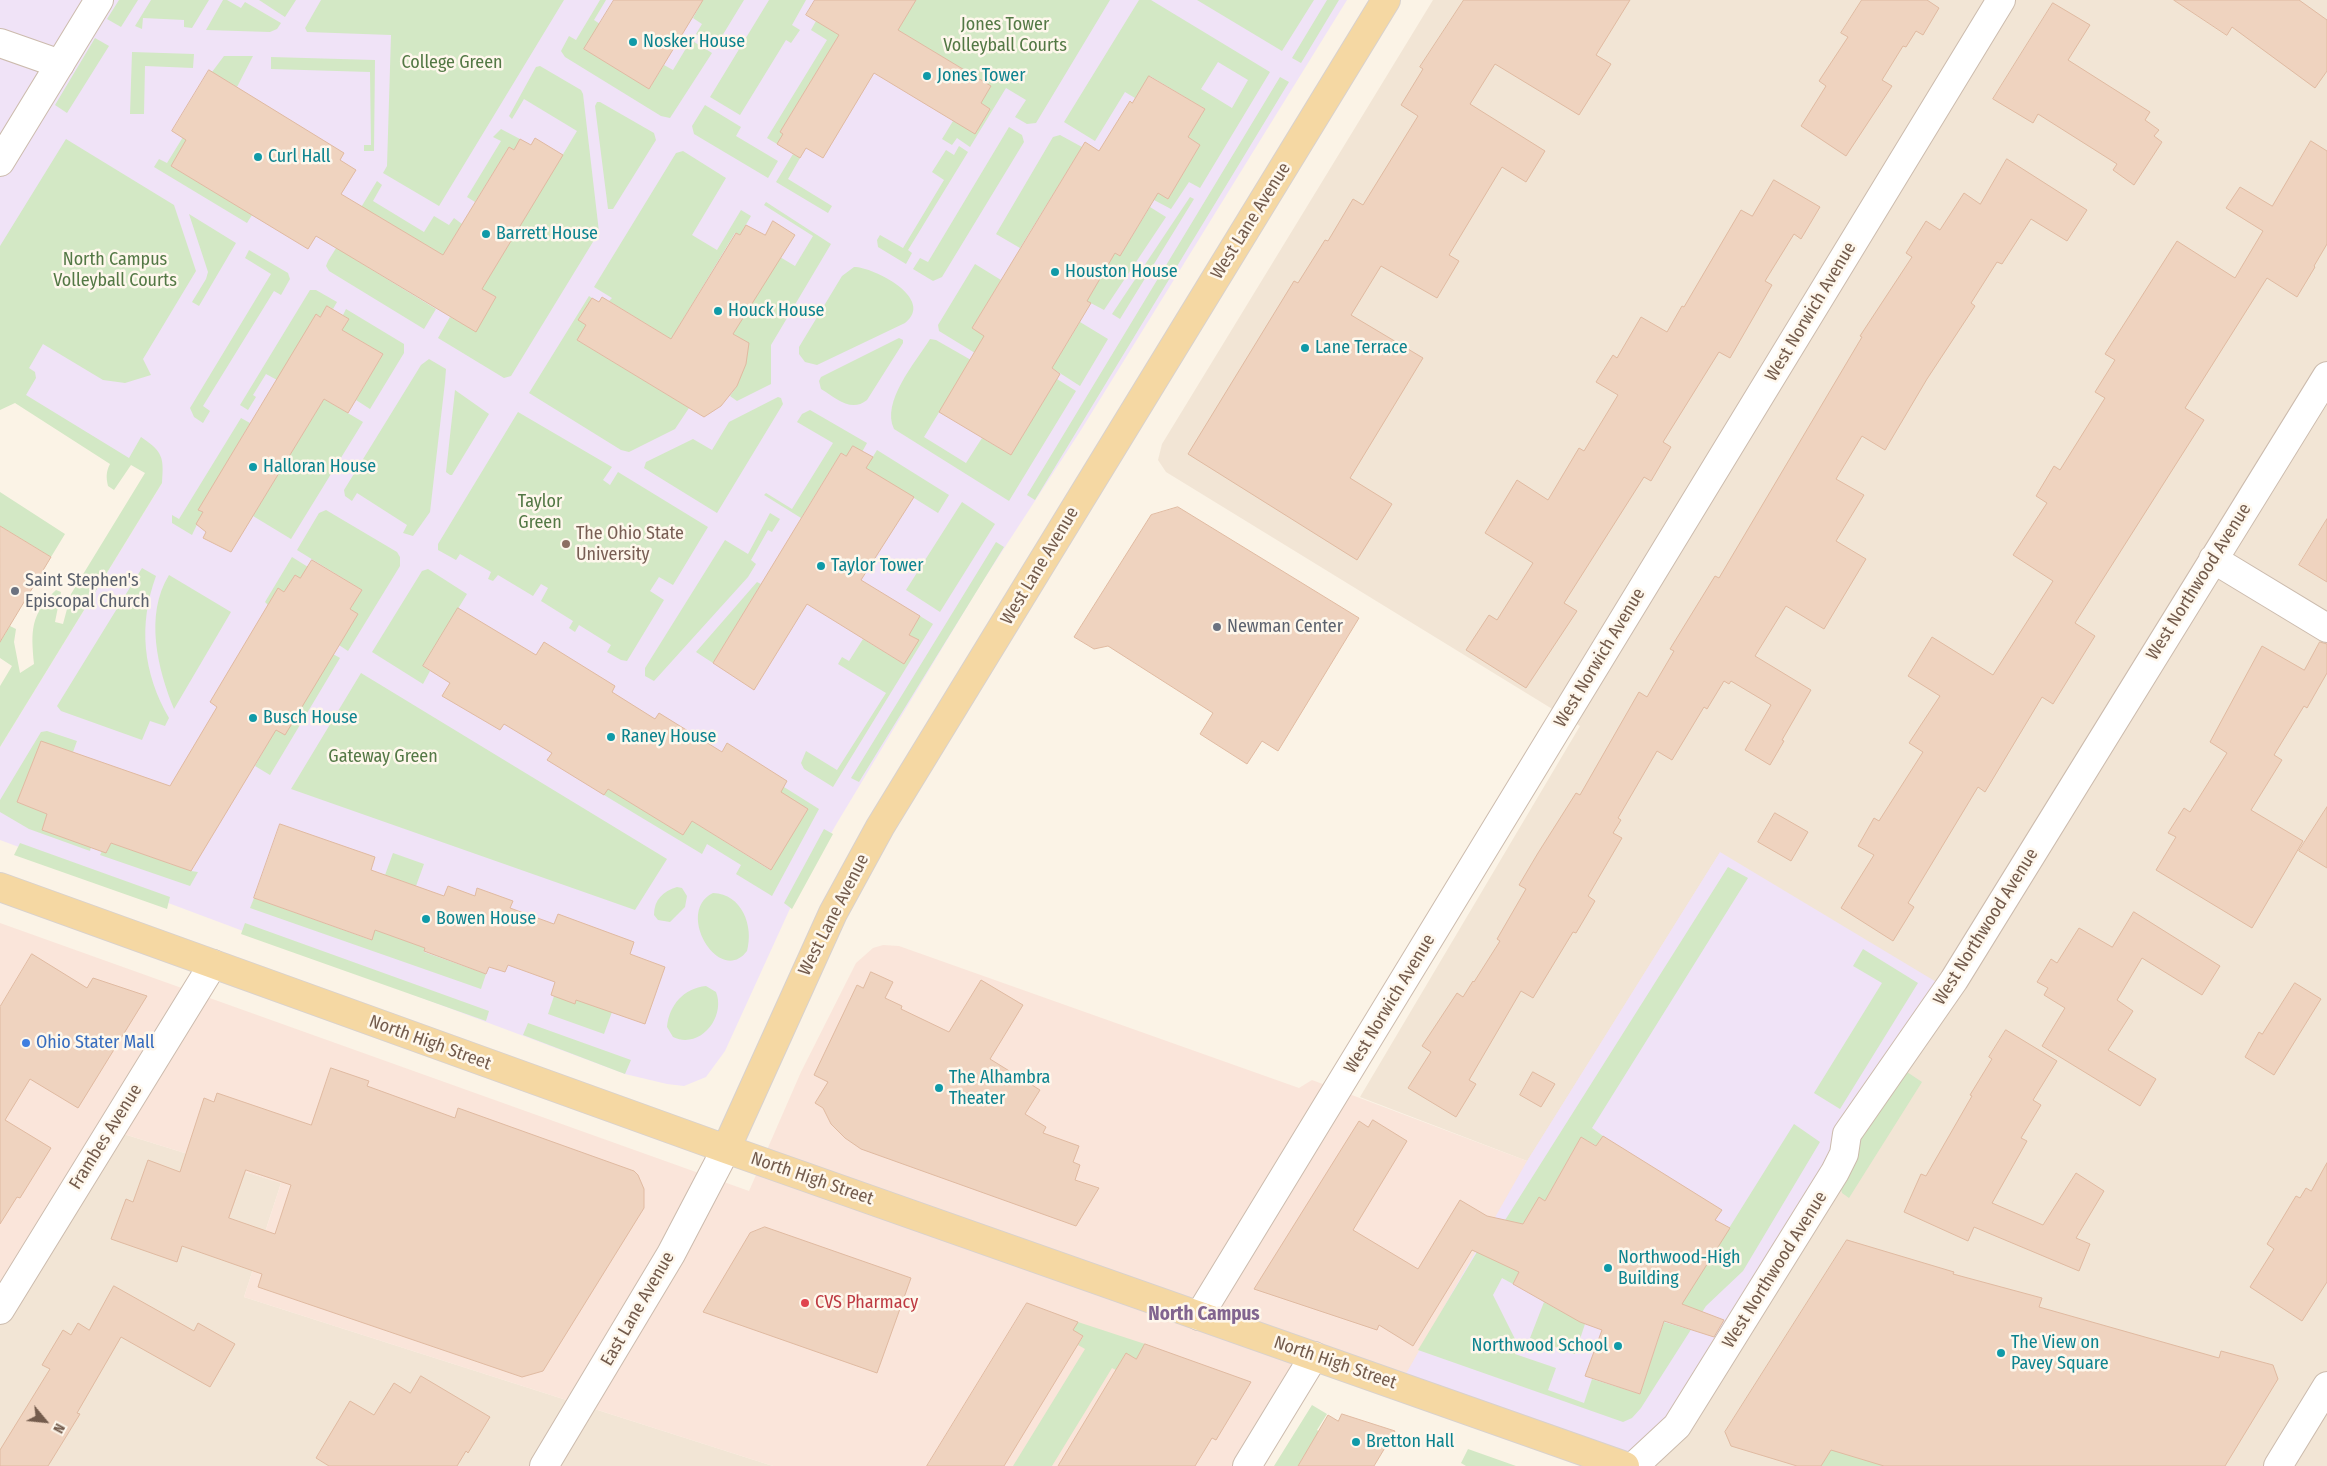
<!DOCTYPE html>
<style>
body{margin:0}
#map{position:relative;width:2327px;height:1466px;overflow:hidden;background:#fbf3e6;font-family:"Fira Sans Condensed",sans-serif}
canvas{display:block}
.north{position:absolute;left:20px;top:1396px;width:50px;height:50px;-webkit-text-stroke:4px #fef7ec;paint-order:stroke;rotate:118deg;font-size:14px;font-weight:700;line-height:20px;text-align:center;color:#735b4c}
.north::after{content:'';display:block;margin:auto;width:18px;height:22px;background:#735b4c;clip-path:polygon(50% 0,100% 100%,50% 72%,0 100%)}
</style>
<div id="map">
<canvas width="2327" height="1466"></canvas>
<div class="north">N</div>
</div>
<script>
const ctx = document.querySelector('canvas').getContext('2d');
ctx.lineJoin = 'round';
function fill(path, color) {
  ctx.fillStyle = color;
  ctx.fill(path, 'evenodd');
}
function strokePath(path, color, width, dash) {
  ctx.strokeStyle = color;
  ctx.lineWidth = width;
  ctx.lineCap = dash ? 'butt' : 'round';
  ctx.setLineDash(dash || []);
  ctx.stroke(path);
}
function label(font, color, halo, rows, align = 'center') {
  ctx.font = font + ' "Fira Sans Condensed",sans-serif';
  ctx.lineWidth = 5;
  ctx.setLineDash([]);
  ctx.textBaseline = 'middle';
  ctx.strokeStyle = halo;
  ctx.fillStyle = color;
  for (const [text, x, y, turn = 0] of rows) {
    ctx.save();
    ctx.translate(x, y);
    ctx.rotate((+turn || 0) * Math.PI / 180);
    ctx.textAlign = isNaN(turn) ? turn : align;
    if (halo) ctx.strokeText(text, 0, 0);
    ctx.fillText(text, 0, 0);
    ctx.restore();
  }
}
const residential = new Path2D(`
 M1433,0H2327V1466H1634L1527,1161L1360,1097L1580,726L1166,472L1158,460L1162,444Z
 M114,1131L281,1183L244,1297L773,1466H0V1314Z`);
const commercial = new Path2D(`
 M1720,852L1634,1466L1314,1356L1247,1466H773L244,1297L281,1183L114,1131L0,1314V923L749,1191L801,1072L856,963L873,948L883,945L899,946L1299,1088L1312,1080L1527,1161Z`);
const education = new Path2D(`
 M0,0H1347L1081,430L979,587L837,823L798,891L725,1051L706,1077L684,1086L667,1084L625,1074L0,840V747L162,483L0,386Z
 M1720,852L1948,989L1844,1154L1634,1466L1399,1386L1527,1161Z`);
const green = new Path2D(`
 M119,0H138L121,27L107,19Z
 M151,0H209L192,28L184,27V20L143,18L142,29L135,26Z
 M223,0H227L241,8L245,2L281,23L277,29L270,32L206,30Z
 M259,0H296L285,17Z
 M321,0H564L439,206L383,173L387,166L391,35L307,32L305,28Z
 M600,0H606L594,20L600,24L584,49L649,89L664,65L673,70L691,40L712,53L670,118L661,116L565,57L561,51L569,36L576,40Z
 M695,0H744L716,46L696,34L702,24L693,18L699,7L693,2Z
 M769,0H806L792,25L800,30L791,43L786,40L740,115L710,97Z
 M916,0H1110L1036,123L1027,124L1015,117L1026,100L1006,88L970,147L957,138L952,145L942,139L953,121L975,133L990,109L981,103L991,86L898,30Z
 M1139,0H1151L1270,72L1200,188L1189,182L1171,209L1154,200L1158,193L1168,199L1200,145L1188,137L1205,109L1150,76L1135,98L1125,92L1095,141L1064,122ZM1218,62L1248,80L1232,108L1201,89Z
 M1197,0H1314L1282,51Z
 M1327,0H1339L1301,63L1292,58Z
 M816,21L839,35L780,132L783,134L777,144L767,138L827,40L811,30Z
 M95,38L109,46L67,113L55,105Z
 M132,52L194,54L193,68L145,66L144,114H130Z
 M224,56H253L237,87L212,72Z
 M271,57L375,60L374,151H364V145H371L370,72L271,69Z
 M540,66L581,90L583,94L599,232L511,376L504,378L438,338L450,317L476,331L496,297L482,289L577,131L524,99L512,119L509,116L536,67Z
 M1280,77L1289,82L1035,500L1027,495Z
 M597,102H600L654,133L656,140L613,209H608L595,106Z
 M705,105L741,127L736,136L778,161L768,178L694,134L692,126Z
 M1009,127L1022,135L1024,142L942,277L933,281L913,269L920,258L928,262Z
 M501,129L520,139L514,150L509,147L475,202L467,197L501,141L493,137Z
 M1060,135L1082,147L1020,248L996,234L1053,137Z
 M183,137L187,140L171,166L252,215L247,223L154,167L159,159L167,163Z
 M66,139L174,205L196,271L143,359L151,375L125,383L103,380L43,344L29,368L35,372L36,378L26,395L129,458L141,437C163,452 164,457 162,483L0,747V686L12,666L0,658V642L10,626L16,629L14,642L20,673L34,664C31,631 30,615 56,590L61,592L55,622L63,624L71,594L145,473L131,465L114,490L108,486C106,477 106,472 110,464L15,403L0,410V246Z
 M959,146L968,152L908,250L912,253L906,264L878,247L877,240L880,235L903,248L944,180L932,172L946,150L954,155Z
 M683,151L726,178L692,235L717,250L741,210L751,216L740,235L735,233L671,339L609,301L612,298L594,287L676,153Z
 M793,154L800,158L788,179L832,206L828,213L776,182Z
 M377,181L382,185L373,201L424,232L434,216L449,225L454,218L462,224L443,255L376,215L357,214Z
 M1190,197L1194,199L1120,319L1112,314Z
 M766,202L831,244L771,345V384L737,401L730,396L737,386L749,344L733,334L780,257L795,266L813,236L764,205Z
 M1150,207L1166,217L1104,310L1087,301L1115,253L1120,256Z
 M189,214L236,243L199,306L192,302L206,279L208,272Z
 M353,221L351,257L436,309L424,329L329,271L326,266L328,261Z
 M249,250L288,273L290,279L281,295L274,291L203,406L210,411L203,423L194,417L190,408L271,274L245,258Z
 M975,264L1001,280L972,328L990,339L975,353L939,331L938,325Z
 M854,267C874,267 936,299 905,323L817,365L805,362L799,354V347L842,276Z
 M310,290H316L337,302L333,309L327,306L320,317L316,315L277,380L266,374L253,395L256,397L248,410L240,405Z
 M589,296L592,298L579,320L586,325L577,340L689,408L675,429L629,452L621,450L529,393Z
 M346,309L404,344V353L370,409L356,400L383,354L342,330L349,319L343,315Z
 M1080,322L1108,339L1080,386L1052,368Z
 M899,338L903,340V343L867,400C851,413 836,398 821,389L819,381L821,377Z
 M930,339L936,340L971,360L924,437L966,463L982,438L1011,455L1057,379L1076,391L1009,501L894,429C881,402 915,363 930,339Z
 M429,359L446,369L445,382L430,512L413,536L403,533L407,525L357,493L352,501L345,496L344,490L421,365Z
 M455,390L489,414L452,475H450L446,472Z
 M778,397L781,398L783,404L717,513L644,468L646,462L693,439L712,450L729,422Z
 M324,399L363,422L291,539L253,516Z
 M810,410L867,443L862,452L853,446L847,456L841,453L801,518L764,495L766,493L792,509L833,443L797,422L802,414Z
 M518,412L612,467L603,480L610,485L618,472L708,527L673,585L659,577L650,591L664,600L627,661L621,660L607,652L611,645L579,625L575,632L569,628L573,621L541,601L548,588L541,584L533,596L498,575L493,581L488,579L491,572L460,554L456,560L438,550V544Z
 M241,418L250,423L199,510L203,512L192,535L172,523V515L179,519Z
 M877,450L949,495L938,513L866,468Z
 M0,492L65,534L51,557L0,526Z
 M962,502L995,524L940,612L906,590Z
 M326,510L397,552L400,557V566L348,651L339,645L358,614L350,609L362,590L297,550L319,513Z
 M770,513L780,519L772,532L768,530L751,560L756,564L748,577L654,681L645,676V668L725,540L748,554Z
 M996,542L1004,547L859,782L851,778Z
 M292,557L308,567L301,579L295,575L284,592L278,589L268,605L265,602Z
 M142,568L156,576C138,625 143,673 169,718L165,726L150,721L142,740L61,711L57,706Z
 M428,569L467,594L423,666L430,671L423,684L372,652L422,571Z
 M169,575L231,612L174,709C158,670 144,615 169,575Z
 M757,582L761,584L713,663L696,652Z
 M920,616L933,624L833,787L804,769L801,763L806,751L837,770L886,693L838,664L842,657L849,661L863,639L904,664L918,640L909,635Z
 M333,654L340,658L270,775L255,766L276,729Z
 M361,673L667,859L635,910L291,789Z
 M47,731L77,741L73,752L41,742L17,802L47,814L42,830L91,847L90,851L29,829L0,812V800L41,732Z
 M784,787L819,809L772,896L736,874L741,865L707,844L702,854L604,795L608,789L683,835L692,821L770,870L808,809L780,792Z
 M824,829L833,834L792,909L784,903Z
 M20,843L170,897L167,909L14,855Z
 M111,843L191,871L198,872L190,886L100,855L102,851L107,852Z
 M393,853L424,864L416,886L385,875Z
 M1728,867L1748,878L1592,1128L1603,1136L1597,1146L1581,1137L1545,1201L1539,1198L1523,1224L1512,1222L1519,1272L1513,1284L1502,1278L1493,1295L1517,1343L1515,1354L1556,1368L1548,1390L1584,1403L1592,1379L1640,1394L1664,1322L1691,1330L1699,1311L1666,1298L1686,1297L1794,1124L1820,1142L1743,1271L1706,1306L1641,1408L1632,1418L1623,1422L1418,1350L1489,1232L1502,1225Z
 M677,887L682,888L687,896L685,907L670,922L658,920L654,915C654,900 663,891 677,887Z
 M713,893C742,894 754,926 747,951C720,987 674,912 713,893Z
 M254,898L371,940L375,930L425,948L424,952L486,974L481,989L250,908Z
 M245,923L489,1011L486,1021L241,934Z
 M1863,949L1918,983L1840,1109L1814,1093L1882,983L1853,966Z
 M706,986L716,992C726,1017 700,1050 673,1037L667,1027C669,1005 684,988 706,986Z
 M554,996L575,1003L576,1000L612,1012L604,1034L548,1014Z
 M528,1023L631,1060L625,1074L523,1035Z
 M1907,1072L1922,1082L1849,1198L1842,1193L1840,1185L1853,1140Z
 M1544,1302L1585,1324L1575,1354L1530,1338Z
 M1078,1322L1145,1344L1136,1359L1126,1354L1116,1370L1112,1368L1052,1466H1013L1085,1349L1078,1345L1083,1337L1073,1330Z
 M1312,1405L1327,1414L1317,1430L1327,1437L1304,1456L1298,1466H1274Z
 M1840,1435L1884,1466H1821Z
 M1468,1449L1516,1466H1466L1461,1463Z`);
const building = new Path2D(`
 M614,0H703L649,89L584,49Z
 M815,0H916L898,30L991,86L981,103L990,109L975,134L874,73L823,158L806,148L800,158L777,144L783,134L780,132L839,35L806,15Z
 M1464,0H1630L1596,55L1611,64L1579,115L1495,64L1470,104L1545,151L1526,182L1502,167L1449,255L1459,261L1437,298L1381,266L1351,315L1423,358L1350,478L1392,504L1357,560L1188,454L1294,281L1298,283L1325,240L1328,241L1353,199L1363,205L1418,116L1401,105L1423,69L1420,67Z
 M1862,0H1927L1939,8L1923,35L1916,31L1906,47L1903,46L1882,80L1892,86L1846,156L1801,126L1826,86L1819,81L1848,37L1841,33Z
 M2174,0H2299L2327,20V71L2315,88L2232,27L2227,35Z
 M2053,3L2090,25L2068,60L2150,112L2145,120L2159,130L2154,136L2162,142L2134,185L2113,170L2117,164L2038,114L2033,123L1993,99Z
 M209,70L344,153L340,160L356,170L341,194L443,255L509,147L514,150L520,139L531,145L535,138L563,155L482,289L496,297L476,332L316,236L308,249L171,166L186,140L172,131Z
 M1149,76L1205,109L1188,137L1200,145L1168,199L1158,193L1120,256L1115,253L1087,301L1091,303L1052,368L1060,374L1011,455L939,412L984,336L972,328L1085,142L1099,151L1130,101L1132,103Z
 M2311,141L2327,151V244L2314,266L2315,267L2297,297L2267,278L2185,408L2204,420L2075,623L2095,636L2053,704L2042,697L1985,792L1978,787L1908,903L1914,907L1893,941L1841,908L1874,855L1858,846L1874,818L1879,821L1923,752L1909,743L1940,696L1908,676L1932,637L1993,675L2053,581L2013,555L2047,503L2036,496L2054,466L2060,470L2105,398L2095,392L2115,360L2105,354L2177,241L2235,278L2263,231L2226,208L2240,187L2272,206Z
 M2007,159L2087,210L2067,241L2031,219L2002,264L1997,262L1971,303L1975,306L1927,379L1885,450L1862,436L1836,479L1864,495L1836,541L1866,559L1824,629L1786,606L1755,656L1811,690L1782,740L1784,741L1770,765L1745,750L1771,705L1731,681L1729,684L1724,681L1707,709L1704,707L1672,760L1657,751L1618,818L1621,820L1613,833L1622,838L1588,896L1595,901L1576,933L1573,932L1533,998L1521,991L1469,1080L1476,1084L1456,1117L1408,1088L1431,1052L1422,1046L1457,993L1463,997L1473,981L1474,982L1500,941L1497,939L1526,889L1519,885L1538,853L1576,793L1580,795L1639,692L1647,697L1674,651L1670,649L1715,576L1719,578L1862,337L1860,336L1912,257L1906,253L1926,221L1940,230L1964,193L1980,204Z
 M1774,180L1820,207L1801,239L1794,234L1765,281L1772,285L1730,358L1719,352L1663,442L1671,447L1651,481L1644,477L1564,603L1577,611L1526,688L1466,650L1489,615L1497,620L1533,563L1485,533L1517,480L1548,500L1579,448L1584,451L1618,395L1596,382L1613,355L1617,358L1641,317L1667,332L1682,306L1684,307L1741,210L1752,216Z
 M773,221L795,235L733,334L749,343L746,364L737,386L721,406L704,417L577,340L586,325L578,320L592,298L599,302L602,297L671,339L736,233L740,235L746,225L765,235Z
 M327,306L349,319L342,330L383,354L348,413L324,399L231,552L203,538L206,532L196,524L203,512L198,510L316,314L320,317Z
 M853,446L873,457L866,468L914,497L861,580L920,616L909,635L919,640L904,664L807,604L754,690L713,663L841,453L846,456Z
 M1178,507L1359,618L1278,751L1262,741L1247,764L1200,734L1213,713L1108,646L1094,649L1074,637L1151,515Z
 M2327,519V582L2299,565Z
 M0,526L51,557L0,642Z
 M312,560L362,590L350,609L358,614L285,735L276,730L191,871L111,843L106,853L42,830L47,814L17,802L41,741L170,786L217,707L210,702L278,588L284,592L295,575L300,578Z
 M458,608L536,655L544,642L615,686L612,692L655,719L659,713L722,752L727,743L787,781L781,792L808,809L771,870L692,821L683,835L608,789L604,795L547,760L552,753L504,724L500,730L442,696L450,683L423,666Z
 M2320,642L2327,644V673L2307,708L2304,706L2274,755L2282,760L2251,810L2303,841L2252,928L2156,870L2176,837L2168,833L2184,808L2190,812L2227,753L2210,742L2262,646L2304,670Z
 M2327,807V868L2299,851Z
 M1775,813L1808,832L1791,861L1758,842Z
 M280,824L375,857L371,870L444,896L448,886L475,896L477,888L513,901L510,908L554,924L558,914L634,942L630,954L665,967L645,1024L576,1000L575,1004L551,995L555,982L508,965L505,972L489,967L486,974L424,951L425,948L375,930L372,940L254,898Z
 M2134,912L2220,966L2202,995L2142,958L2117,1000L2133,1011L2108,1050L2156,1079L2140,1106L2042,1046L2065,1008L2044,995L2048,988L2037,982L2051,959L2057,963L2079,928L2112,947Z
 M32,954L87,988L93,978L147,996L78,1108L30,1079L5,1120L51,1148L20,1198L17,1197L0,1224V1007Z
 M871,972L893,982L885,998L902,1006L901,1009L949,1032L981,980L1023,1005L990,1059L1040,1090L1025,1114L1046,1127L1043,1133L1079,1146L1073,1162L1080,1165L1075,1180L1099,1188L1076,1226L861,1149L845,1138L831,1124L823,1108L815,1103L828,1082L814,1075L857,985L863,988Z
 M2295,983L2321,999L2274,1075L2245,1057L2259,1032L2262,1034Z
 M2006,1030L2057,1061L2033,1100L2041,1105L2021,1138L2027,1141L1992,1203L2043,1225L2076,1173L2104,1191L2076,1238L2090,1244L2079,1271L1974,1227L1968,1241L1904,1212L1921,1174L1926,1176L1972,1096L1970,1095L1992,1059L1989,1057Z
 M331,1068L369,1081L367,1086L455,1118L458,1108L634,1171L638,1175L644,1189V1208L543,1371L522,1377L258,1287L262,1274L182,1246L177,1262L111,1239L126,1199L133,1202L148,1160L180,1172L204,1098L214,1102L217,1093L311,1125ZM246,1170L291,1185L275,1234L229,1218Z
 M1533,1072L1555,1084L1541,1107L1520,1095Z
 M1373,1120L1407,1141L1353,1230L1418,1269L1460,1200L1487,1216L1523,1224L1539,1197L1545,1201L1581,1137L1596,1146L1603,1136L1722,1210L1715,1220L1730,1228L1682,1304L1724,1320L1714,1337L1664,1321L1640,1394L1585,1376L1602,1330L1580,1322L1513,1284L1519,1272L1472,1250L1413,1346L1379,1325L1377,1330L1254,1289L1359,1121L1368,1127Z
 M2327,1163V1282L2302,1321L2250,1287L2274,1249L2267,1244L2296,1196L2300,1198L2306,1188L2311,1191Z
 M765,1227L911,1278L877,1373L703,1312L750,1233Z
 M1847,1240L1954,1272L1953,1274L2042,1298L2039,1307L2219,1358L2221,1351L2273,1365L2278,1379L2225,1466H1884L1831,1450L1821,1466H1797L1731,1446L1725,1432Z
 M114,1286L194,1331L198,1323L235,1344L210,1387L121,1337L77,1413L80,1414L48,1466H0V1450L50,1369L42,1365L63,1330L71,1335L78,1323L89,1330Z
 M1027,1303L1078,1322L1073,1330L1083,1336L1004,1466H927Z
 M1145,1344L1251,1382L1216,1440L1212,1438L1195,1466H1058L1126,1353L1136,1359Z
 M421,1376L490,1417L468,1453L466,1451L457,1466H329L316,1458L350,1401L374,1415L394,1383L410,1393Z
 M1342,1414L1395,1431L1374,1466H1298L1328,1415L1338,1421Z`);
const minor = new Path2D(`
 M0,43L60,64
 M2213,559L2327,628
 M0,1310L213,964
 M1199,1316L2001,0
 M1247,1466L1314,1356
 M1634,1466L1677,1426L1835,1172L1844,1154L1847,1134L1954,980L2327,376
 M2278,1466L2327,1386`);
const tertiary = new Path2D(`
 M0,162L99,0
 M544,1466L671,1254L726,1149`);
const primary = new Path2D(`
 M0,887L726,1149L1625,1466
 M726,1149L833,913L880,827L1386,0`);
const markers = [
 [633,42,5,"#0f9aa8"],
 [927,76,5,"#0f9aa8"],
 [258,157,5,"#0f9aa8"],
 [486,234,5,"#0f9aa8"],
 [1055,272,5,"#0f9aa8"],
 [718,311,5,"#0f9aa8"],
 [1305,348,5,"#0f9aa8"],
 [253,467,5,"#0f9aa8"],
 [566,544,5,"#8d6e63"],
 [821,566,5,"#0f9aa8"],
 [15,591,5,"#6b7280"],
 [1217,627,5,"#6b7280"],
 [253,718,5,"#0f9aa8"],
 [611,737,5,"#0f9aa8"],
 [426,919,5,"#0f9aa8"],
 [26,1043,5,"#3f7fe0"],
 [939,1088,5,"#0f9aa8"],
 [1608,1268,5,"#0f9aa8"],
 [805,1303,5,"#e0444e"],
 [1618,1346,5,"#0f9aa8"],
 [2001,1353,5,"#0f9aa8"],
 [1356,1442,5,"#0f9aa8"]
];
const parkNames = [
 ["Jones Tower",1005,25],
 ["Volleyball Courts",1005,46],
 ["College Green",452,63],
 ["North Campus",115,260],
 ["Volleyball Courts",115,281],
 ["Taylor",540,502],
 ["Green",540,523],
 ["Gateway Green",383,757]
];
const cultureNames = [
 ["Nosker House",643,42],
 ["Jones Tower",937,76],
 ["Curl Hall",268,157],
 ["Barrett House",496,234],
 ["Houston House",1065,272],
 ["Houck House",728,311],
 ["Lane Terrace",1315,348],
 ["Halloran House",263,467],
 ["Taylor Tower",831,566],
 ["Busch House",263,718],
 ["Raney House",621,737],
 ["Bowen House",436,919],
 ["The Alhambra",949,1078],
 ["Theater",949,1099],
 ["Northwood-High",1618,1258],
 ["Building",1618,1279],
 ["The View on",2011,1343],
 ["Pavey Square",2011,1364],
 ["Northwood School",1608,1346,"right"],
 ["Bretton Hall",1366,1442]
];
const streetNames = [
 ["West Lane Avenue",1251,221,-58],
 ["West Norwich Avenue",1811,312,-59],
 ["West Lane Avenue",1040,566,-59],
 ["West Northwood Avenue",2199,582,-58],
 ["West Norwich Avenue",1600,658,-59],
 ["West Lane Avenue",834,915,-63],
 ["West Northwood Avenue",1986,927,-58],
 ["West Norwich Avenue",1390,1004,-59],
 ["North High Street",430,1043,20],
 ["Frambes Avenue",106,1137,-58],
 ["North High Street",812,1179,19],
 ["West Northwood Avenue",1775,1270,-58],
 ["East Lane Avenue",638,1309,-60],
 ["North High Street",1335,1363,19]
];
const educationNames = [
 ["The Ohio State",576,534],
 ["University",576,555]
];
const worshipNames = [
 ["Saint Stephen's",25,581],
 ["Episcopal Church",25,602],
 ["Newman Center",1227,627]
];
const shopNames = [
 ["Ohio Stater Mall",36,1043]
];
const healthNames = [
 ["CVS Pharmacy",815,1303]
];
const neighbourhoodNames = [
 ["North Campus",1204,1315]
];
fill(residential, '#f2e5d5');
fill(commercial, '#fae5da');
fill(education, '#f0e3f7');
fill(green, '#d3e8c5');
fill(building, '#efd3bf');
strokePath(building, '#e0baa1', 1);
strokePath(minor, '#ccbbad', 30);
strokePath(tertiary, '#ccbbad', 30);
strokePath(primary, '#d8d1cd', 30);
strokePath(minor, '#fff', 28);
strokePath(tertiary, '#fff', 28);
strokePath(primary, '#f5d8a3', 28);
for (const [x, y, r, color] of markers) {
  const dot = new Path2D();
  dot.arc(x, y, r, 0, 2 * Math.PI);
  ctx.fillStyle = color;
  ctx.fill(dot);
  strokePath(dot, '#fef7ec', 2);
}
label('18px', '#537845', '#fef7ec', parkNames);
label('18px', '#0d838f', '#fef7ec', cultureNames, 'left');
label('18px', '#735b4c', '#fef7ec', streetNames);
label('18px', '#785e54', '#fef7ec', educationNames, 'left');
label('18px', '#5b616d', '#fef7ec', worshipNames, 'left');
label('18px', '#366cbe', '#fef7ec', shopNames, 'left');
label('18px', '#be3a42', '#fef7ec', healthNames, 'left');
label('bold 19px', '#81648f', '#fef7ec', neighbourhoodNames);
</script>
